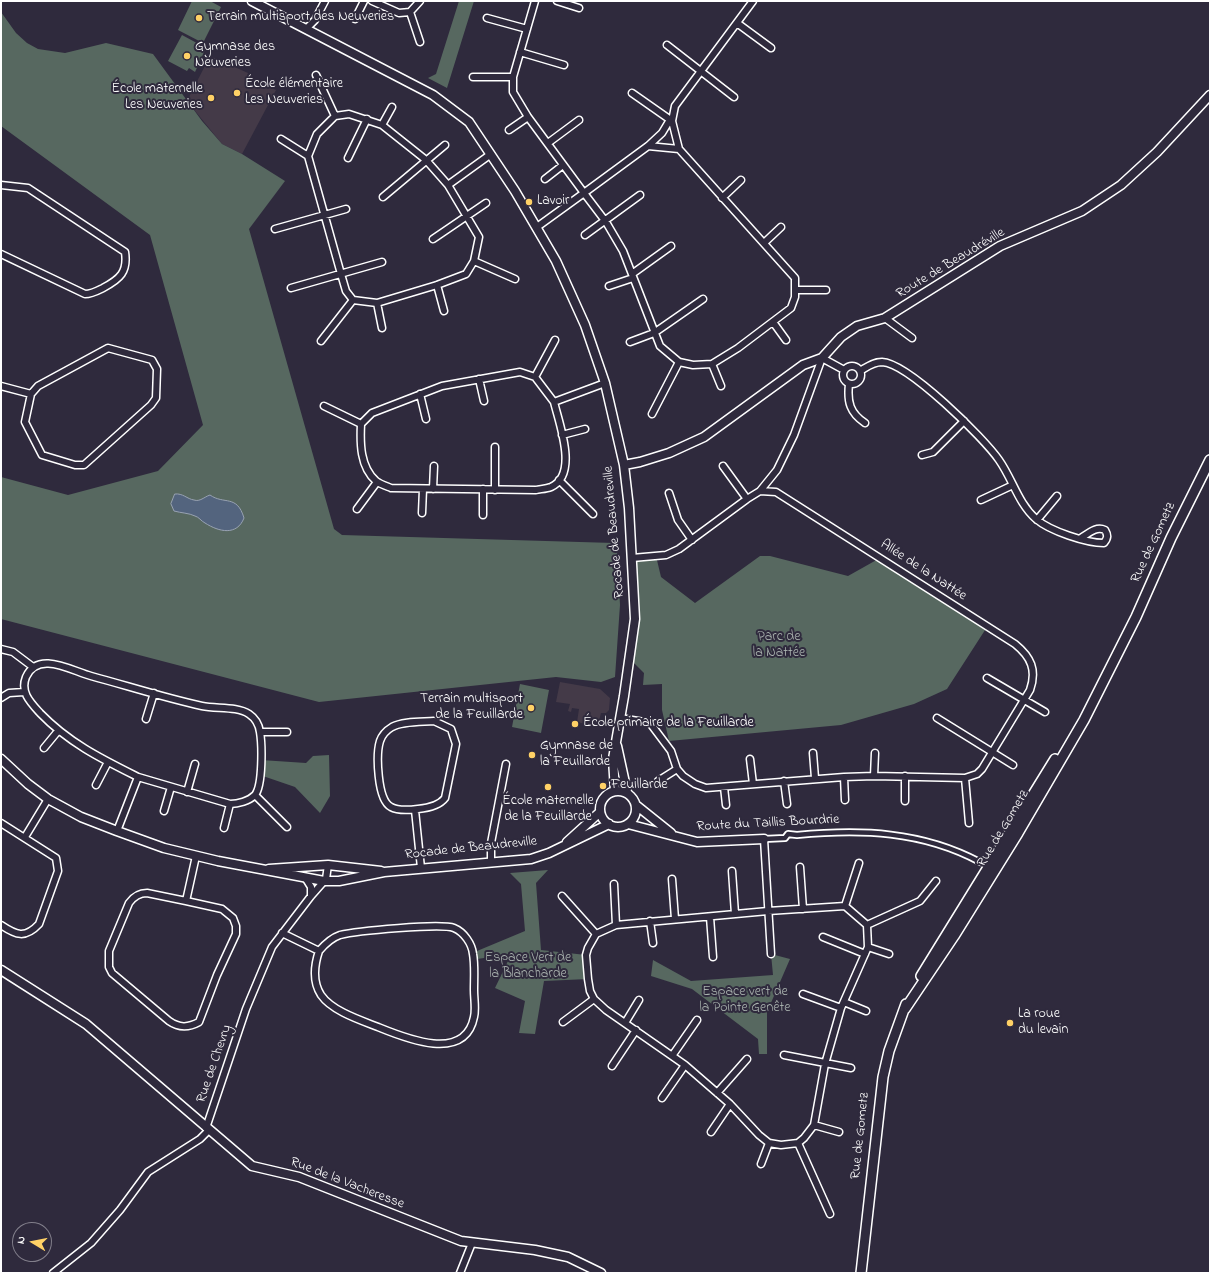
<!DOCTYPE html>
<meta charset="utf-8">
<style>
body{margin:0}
#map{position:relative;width:1211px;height:1274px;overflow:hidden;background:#2f2a3d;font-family:"Indie Flower",sans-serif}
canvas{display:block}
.frame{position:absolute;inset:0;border:2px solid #fff;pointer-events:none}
.north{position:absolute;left:12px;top:1222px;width:40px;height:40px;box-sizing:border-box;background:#2f2a3d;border:1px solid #827f8b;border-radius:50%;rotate:280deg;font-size:11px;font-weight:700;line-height:16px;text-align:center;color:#fff}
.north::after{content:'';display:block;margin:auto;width:14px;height:18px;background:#ffd166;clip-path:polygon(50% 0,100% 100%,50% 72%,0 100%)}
</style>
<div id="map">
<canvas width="1211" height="1274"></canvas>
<div class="frame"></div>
<div class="north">N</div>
</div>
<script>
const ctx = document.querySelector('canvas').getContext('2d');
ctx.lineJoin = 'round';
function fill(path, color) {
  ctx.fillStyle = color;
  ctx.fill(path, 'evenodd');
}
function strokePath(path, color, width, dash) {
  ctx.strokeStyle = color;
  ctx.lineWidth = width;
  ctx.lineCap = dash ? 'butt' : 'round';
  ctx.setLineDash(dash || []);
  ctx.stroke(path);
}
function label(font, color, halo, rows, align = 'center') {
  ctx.font = font + ' "Indie Flower",sans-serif';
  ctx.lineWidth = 4;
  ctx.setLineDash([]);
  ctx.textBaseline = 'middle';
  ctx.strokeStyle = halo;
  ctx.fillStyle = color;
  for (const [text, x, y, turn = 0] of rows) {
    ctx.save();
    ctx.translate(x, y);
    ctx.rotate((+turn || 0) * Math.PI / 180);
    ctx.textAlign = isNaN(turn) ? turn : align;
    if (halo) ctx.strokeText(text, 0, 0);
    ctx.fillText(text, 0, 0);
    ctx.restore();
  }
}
const built = new Path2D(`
 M210,56L248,73L247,77L276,90L242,154L222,144L187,101Z
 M560,682L600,689L610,698L609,710L606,713H601L599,721L586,719L585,724L577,722L579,709L572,708L571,712L568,711L570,704L556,702Z`);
const green = new Path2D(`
 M192,1H210L221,7L203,43L178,30Z
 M459,1H474L447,88L428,78L436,74Z
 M1,12L16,33L27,43L38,49L65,53L106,43L153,54L202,121L222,144L242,154L285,181L249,229L334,529L342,535L614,543L617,546L620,605L615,677L601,682L556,677L319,702L1,619V477L68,495L158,471L203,425L150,235L1,126Z
 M182,35L206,48L195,72L189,68L187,71L168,61Z
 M656,556L661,577L695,603L760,556H770L848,576L880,558L987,627L947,689L914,704L841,725L669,741L662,710V684L643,685L644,673L629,658L632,558Z
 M520,684L549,690L541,733L512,727Z
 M329,755L330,796L320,813L295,787L260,775L261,760L306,763L313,756Z
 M548,870L536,883L541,950L586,955L588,979L544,981L535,1034L519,1033L525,1001L495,988L508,961L498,956L477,959V951L525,931L521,884L510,873Z
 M771,954L790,959L767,1012V1054H759L758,1039L692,989L651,976L653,960L691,981L773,975Z`);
const water = new Path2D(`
 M175,494C183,493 187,499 194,500C200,502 204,497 210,495C224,505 237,494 244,518C237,536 219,532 205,523C201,521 199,517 195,516C189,513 181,513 174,511L171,504Z`);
const pedestrian = new Path2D(`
 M764,839L785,838L788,834L797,835C861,829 922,831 980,862`);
const minor = new Path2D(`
 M372,1L399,13L410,12L420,1
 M535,1L513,77V92L528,117L584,193L648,146L662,133L668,123L672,121L675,106L753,1
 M557,1L579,8
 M410,12L420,42
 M487,18L527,29
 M355,19L364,1
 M737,23L771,48
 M307,28L315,20L325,1
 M667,45L734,97
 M520,52L564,65
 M316,75L335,116
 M473,77H513
 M632,93L672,121L679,149
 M382,125L392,107
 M509,130L528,117
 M281,139L308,156
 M548,143L579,120
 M348,158L367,119
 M545,179L563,165
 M1,185L28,188L125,252C128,272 120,279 103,288C97,291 92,294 85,294L1,254
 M448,185L479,237L474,261L466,274L437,285L377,303L353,300L346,291L341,274L308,156L317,134L335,116L349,114L382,125L426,160L448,185L491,154
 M383,197L445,145
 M722,198L741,180
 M537,227L584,193L606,222L623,251L660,346L679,362L693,365L712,364L738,348L791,308L795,297V278L679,149L648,146
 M275,229L346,209
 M585,235L640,195
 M433,239L486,203
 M764,243L781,227
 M474,261L515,279
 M632,274L671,246
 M437,285L444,311
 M609,286L633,278
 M291,288L382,262
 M796,290H826
 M377,303L382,328
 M885,318L912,338
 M773,322L786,340
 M321,341L353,300
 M630,342L654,333L703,299
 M108,348L152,360L157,369L156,398L151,405L84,465H75L42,455L25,422L31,394L38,386Z
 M712,364L721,386
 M843 375a9 9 0 1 1 18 0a9 9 0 1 1-18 0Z
 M860,371C867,367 873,362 882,362C908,363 984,438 999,460C1013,480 1018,503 1036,519C1050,531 1086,543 1104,543C1108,538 1108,535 1105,530C1096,526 1089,533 1081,538
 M535,377L555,340
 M479,379L484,401
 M849,384C847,402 850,413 865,423
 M1,386L31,394
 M420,394L426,419
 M554,402C559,423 579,475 551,487C546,489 540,489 536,490L391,488C386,486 380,484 376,481C360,467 360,443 361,424L372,413L442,386L520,372L535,377L554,402L605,383
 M324,406L361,424
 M652,414L679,362
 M562,435L585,429
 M922,455L933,452L964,421
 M723,466L747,499
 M559,480L593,514
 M433,489L434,466
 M495,490V447
 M760,491L777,470L794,435L822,358L844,370
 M669,493L678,520L692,540
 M981,500L1013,485
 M357,509L377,482
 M422,513L423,489
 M483,515V489
 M1037,520L1057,496
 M1,649L13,652L33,667
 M987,678L1045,712
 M1,698L9,693L24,692
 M620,718L650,723L671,751L677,769L683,776L695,784L706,788L844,777L874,776L965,778L977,774L982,769L1030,690C1037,670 1031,657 1015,644L776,492L760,491L747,499L679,549L666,555L632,558
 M937,718L1013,765
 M146,719L154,693
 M434,721L451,729L456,744L445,798C439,806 428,808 418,809C410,810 398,811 391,807C377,800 376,754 380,741C382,735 387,730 392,727C403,721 422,722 434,721Z
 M260,732H287
 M44,748L58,731
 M813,753L815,778
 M750,759L753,784
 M874,776L875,753
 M844,777L845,800
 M965,778L969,823
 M658,781L677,769
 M784,781L787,804
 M96,785L108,762
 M724,787L726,805
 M187,792L195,764
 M255,795L287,827
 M905,801V776
 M415,810L421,868
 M164,811L171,787
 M1,823L56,858L58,871L39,924C25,939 16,935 1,925
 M224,828L230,804
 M117,831L138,777L230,804C238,804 249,801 255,795C263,785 262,744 260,732C259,725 255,718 249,714C237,706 217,709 202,706C165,698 128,686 91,676C72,671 38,650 26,677C20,692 30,702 40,713C69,743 102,759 138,777
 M25,837L48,799
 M764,839L771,954
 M491,863V843L506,764
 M800,867L803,909
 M732,871L735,914
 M306,879L311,887V896
 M672,879L675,919
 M614,884L616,925
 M562,896L596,934
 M186,901L147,893C139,893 134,896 129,903L109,951V967L112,973L169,1021C179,1028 188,1028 199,1022L217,975L236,934V926L233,918L222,909L186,901L196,856
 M845,906L867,925L868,947L841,1008L825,1064L814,1125L804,1138L798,1143L781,1145L769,1143L759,1135L730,1104L685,1065L606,1010L594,999L590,991L588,979L586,955L588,948L596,934L616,925L768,911Z
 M845,906L859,863
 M710,917L713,957
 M650,921L653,943
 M867,925L920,901L936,881
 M282,933L319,951C325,944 331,938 340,935C356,931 441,923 454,928C464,932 472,944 473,954C475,965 474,978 474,990C474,999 476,1009 474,1017C465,1063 405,1038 378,1027C360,1020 332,1011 321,995C312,981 314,966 319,951
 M823,937L865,954
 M868,947L889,954
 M803,994L841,1008
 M844,1002L866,1011
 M563,1022L594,999
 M625,1023L639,1000
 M784,1055L851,1068
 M672,1056L697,1020
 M612,1066L636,1030
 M717,1093L747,1059
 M662,1098L685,1065
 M814,1125L839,1132
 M206,1128L246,1009L272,947L311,896L326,879L328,865
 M711,1132L730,1104
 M798,1143L830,1214
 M761,1164L769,1143
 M53,1273L91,1243L120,1210L148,1172L200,1139L209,1130
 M460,1273L472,1243`);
const tertiary = new Path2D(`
 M252,1L433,95L469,122L515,191L556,261L585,325L605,383L624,465L629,508L635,619L624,696L613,759L615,791
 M624,465L640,462L669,453L704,437L803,365L822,358L841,337L857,326L885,318L1000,246L1082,211L1121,185L1157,152L1210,95
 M617,746L627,792
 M1,759L28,784L48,799L81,817L117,831L164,848L218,861L324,881H339L384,872L531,859L549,853L609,824
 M600 809a18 18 0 1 1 36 0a18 18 0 1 1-36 0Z
 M636,805L671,833
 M628,824L697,842L764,839
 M567,842L600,812
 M269,869L328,865L381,871
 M1,970L86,1024L252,1166L299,1177L461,1241L535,1250L568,1257L601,1273`);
const secondary = new Path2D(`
 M921,976L1055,759
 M905,1009L954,936L1018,833L1084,720L1136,617L1171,538L1210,460
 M861,1273L883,1077L889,1051L906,1004`);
const markers = [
 [199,18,4,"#ffd166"],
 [187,56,4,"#ffd166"],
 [237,93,4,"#ffd166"],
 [211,98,4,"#ffd166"],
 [529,202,4,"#ffd166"],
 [531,708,4,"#ffd166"],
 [575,724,4,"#ffd166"],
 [532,755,4,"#ffd166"],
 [603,786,4,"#ffd166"],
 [548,787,4,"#ffd166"],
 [1010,1023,4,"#ffd166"]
];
const poiNames = [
 ["Terrain multisport des Neuveries",207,18],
 ["Gymnase des",195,48],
 ["Neuveries",195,64],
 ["École élémentaire",245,85],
 ["Les Neuveries",245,101],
 ["École maternelle",203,90,"right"],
 ["Les Neuveries",203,106,"right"],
 ["Lavoir",537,202],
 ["Terrain multisport",523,700,"right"],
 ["de la Feuillarde",523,716,"right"],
 ["École primaire de la Feuillarde",583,724],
 ["Gymnase de",540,747],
 ["la Feuillarde",540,763],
 ["Feuillarde",611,786],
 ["École maternelle",548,802,"center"],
 ["de la Feuillarde",548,818,"center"],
 ["La roue",1018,1015],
 ["du levain",1018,1031]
];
const streetNames = [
 ["Route de Beaudréville",951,264,-31],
 ["Rocade de Beaudreville",615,532,-95],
 ["Rue de Gometz",1154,543,-65],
 ["Allée de la Nattée",923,571,33],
 ["Route du Taillis Bourdrie",768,824,-3],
 ["Rue de Gometz",1004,829,-59],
 ["Rocade de Beaudreville",471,849,-6],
 ["Rue de Chevry",215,1064,-71],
 ["Rue de Gometz",861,1136,-84],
 ["Rue de la Vacheresse",347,1184,21]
];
const parkNames = [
 ["Parc de",779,638],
 ["la Nattée",779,654],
 ["Espace Vert de",528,959],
 ["la Blancharde",528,975],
 ["Espace vert de",745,993],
 ["la Pointe Genête",745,1009]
];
fill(built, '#443a48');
fill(green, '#576860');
fill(water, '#53647e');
strokePath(water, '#98a2b2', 1);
strokePath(pedestrian, '#fff', 8);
strokePath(minor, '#fff', 9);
strokePath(tertiary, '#fff', 11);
strokePath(secondary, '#fff', 12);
strokePath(pedestrian, '#2f2a3d', 4.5);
strokePath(minor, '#2f2a3d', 6);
strokePath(tertiary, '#2f2a3d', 8);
strokePath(secondary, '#2f2a3d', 9);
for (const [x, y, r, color] of markers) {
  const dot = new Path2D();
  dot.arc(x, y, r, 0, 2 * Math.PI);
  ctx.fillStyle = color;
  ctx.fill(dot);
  strokePath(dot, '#2f2a3d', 1.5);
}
label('14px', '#fff', '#2f2a3d', poiNames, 'left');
label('14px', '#fff', '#2f2a3d', streetNames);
label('14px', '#abb4b0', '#2f2a3d', parkNames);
</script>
